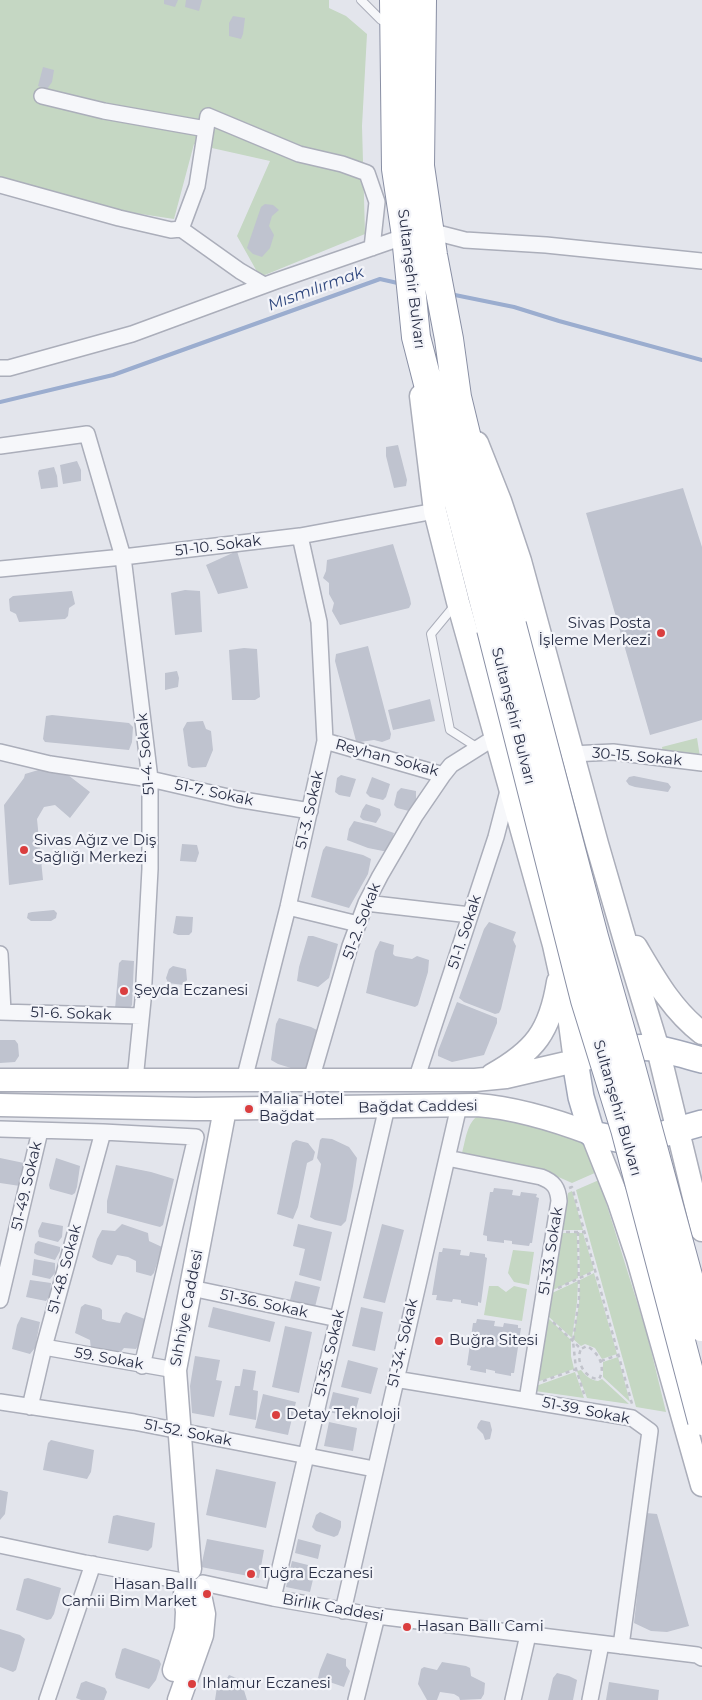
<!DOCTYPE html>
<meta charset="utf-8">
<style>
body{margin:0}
canvas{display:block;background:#e3e5ec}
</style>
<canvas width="702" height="1700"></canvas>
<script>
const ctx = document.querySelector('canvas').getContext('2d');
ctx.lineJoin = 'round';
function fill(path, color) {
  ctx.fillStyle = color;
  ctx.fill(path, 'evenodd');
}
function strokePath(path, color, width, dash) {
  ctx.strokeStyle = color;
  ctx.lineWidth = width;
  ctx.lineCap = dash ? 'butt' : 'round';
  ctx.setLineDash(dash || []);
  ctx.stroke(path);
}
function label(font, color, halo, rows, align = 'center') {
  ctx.font = font + ' Montserrat,sans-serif';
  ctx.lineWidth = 4.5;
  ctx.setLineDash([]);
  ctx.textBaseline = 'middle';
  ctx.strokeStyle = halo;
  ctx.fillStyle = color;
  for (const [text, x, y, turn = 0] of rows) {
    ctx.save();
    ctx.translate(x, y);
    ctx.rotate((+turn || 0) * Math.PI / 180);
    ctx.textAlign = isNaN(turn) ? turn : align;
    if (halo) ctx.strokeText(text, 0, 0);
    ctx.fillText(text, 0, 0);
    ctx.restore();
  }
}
const green = new Path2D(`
 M0,0H329V8L346,16L367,34L362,126L365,234L260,277L237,236L270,161L194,144L174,219L101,208L0,177Z
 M697,738L700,757L663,753L662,747Z
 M482,1114L528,1124L581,1141L585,1144L597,1172L572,1183L545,1171L462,1153C466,1139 467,1119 482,1114Z
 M599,1180L647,1334L666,1412L636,1407L576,1190Z
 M572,1191L583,1230H562L568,1193Z
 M562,1233H577L578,1278L553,1290Z
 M579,1233H583L594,1270L580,1277Z
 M513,1250L534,1252L529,1285L514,1282L508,1273Z
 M594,1273L617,1354L602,1359L595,1348L585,1344L581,1346L573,1339L579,1304L580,1280Z
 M578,1281L577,1302L572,1338L548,1316L552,1293Z
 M489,1286H498L506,1292L514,1286L527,1289L522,1321L484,1315Z
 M548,1318L571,1340V1356L574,1369L537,1382Z
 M618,1357L630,1402L603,1377V1362Z
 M581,1370C585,1375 590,1380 598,1381L602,1379L629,1404L587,1398L577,1371Z
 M575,1372L584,1398L535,1391L536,1386Z`);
const stream = new Path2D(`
 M450,294L514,307L559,321L702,360
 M0,402L113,375L380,279L402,284`);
const building = new Path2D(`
 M164,0H178L175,7L164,4Z
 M186,0H202L199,11L185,7Z
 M233,16L245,18L243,34L241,39L229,36V23Z
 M43,67L54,70L52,82L47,89L38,86Z
 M265,204L273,205L279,210L272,216L269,226L274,235L270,248L262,257L253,254L247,248L261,207Z
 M398,445L407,480L406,486L394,488L386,456V447Z
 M77,461L81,470V481L63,484L60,465Z
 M54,467L57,476L58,487L41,489L38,473L39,470Z
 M683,488L702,547V720L650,735L586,513Z
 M393,544L410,598L411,604L409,608L340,625L332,611L334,603L329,594V583L323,578L326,571L327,560Z
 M237,551L248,588L218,594L206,565Z
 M185,590L200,591L202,632L175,635L171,593Z
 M72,591L75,604L69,608L68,616L65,619L19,622L16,614L10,611L9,599L13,596Z
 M368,646L391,734L390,739L382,742L374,740L360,742L356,741L335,661L336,654Z
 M244,648L257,649L260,697L255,700H232L229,650Z
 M177,671L179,678L178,687L165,690V673Z
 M430,699L435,721L393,730L388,710Z
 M52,715L129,723L133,727L132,742L129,750L45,742L43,739L46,716Z
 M203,721L206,729L211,731L213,750L206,767L192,768L188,766L183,729L187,722Z
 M45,768L48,772L68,775L90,792L70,818L55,805L44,807L37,819L43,880L9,885L4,805L24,778L25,774Z
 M341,775L356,779L350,797L339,795L335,792L337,778Z
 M634,776L668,783L671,787L668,792L635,787L629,785L626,781L629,777Z
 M372,777L390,784L386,797L383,800L370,797L366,793Z
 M401,788L416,791V800L409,811L397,808L394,805L397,792Z
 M366,804L380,809L381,815L376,823L363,820L360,817L362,810Z
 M354,821L371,825L394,833L388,852L368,848L347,840L349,829Z
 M182,844L197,845L199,853L196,862L180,861Z
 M326,846L363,855L371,859L368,874L349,908L311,897L323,850Z
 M54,910L57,913L56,918L51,921H31L27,918L28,913L32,912Z
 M176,916L193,917L192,932L189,935H178L173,933Z
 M489,922L516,932L513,940L516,946L501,1009L499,1013L495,1014L464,1002L459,998L484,929Z
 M308,936H313L338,944L329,978L318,987L297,981L299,967Z
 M380,941L394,945L393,954L395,956L412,959L417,956L429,960L428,972L418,1005L415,1007L366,993L375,951Z
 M122,960L134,961L132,1005L128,1011L115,1009L119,963Z
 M173,966L186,969L187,980L183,985L168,983L166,978L169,969Z
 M457,1002L497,1018V1023L484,1055L452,1062L438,1056V1051Z
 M279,1018L311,1027L321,1032L307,1073L278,1064L271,1060L276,1024Z
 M0,1040H15L18,1044L19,1056L15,1062L0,1063Z
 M322,1138L332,1139L349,1147L357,1158L353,1186L346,1221L341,1226L315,1220L310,1217L320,1171L321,1164L317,1158L320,1140Z
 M296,1140L308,1143L315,1152L313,1160L307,1163L298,1207L293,1219L277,1214L292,1143Z
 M0,1158L24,1163L20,1186L0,1183Z
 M56,1158L80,1166L77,1187L75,1193L72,1195L50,1189L49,1185Z
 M116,1165L151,1172L174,1179L163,1225L160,1227L107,1213V1201Z
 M494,1188L513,1190L512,1195L520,1196L521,1192L537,1194L536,1197L539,1198L532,1243H530L529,1246L512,1244V1241L504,1240V1243L487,1241V1236L483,1235L490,1192H493Z
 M42,1222L63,1226L62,1237L58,1242L39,1237L38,1231Z
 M122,1224L148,1233L149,1241L162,1247L154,1273L151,1276L136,1272V1261L128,1257L117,1255L112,1265L98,1261L92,1257L97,1239L102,1230L115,1231Z
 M298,1224L332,1232L321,1281L299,1275L305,1249L293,1246Z
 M382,1224L404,1230L385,1303L363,1298Z
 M38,1241L60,1247V1251L55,1260L37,1255L34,1253L35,1244Z
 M443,1248L461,1250L460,1255L469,1256L470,1252L485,1254V1257L487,1258L481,1303L478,1302V1306L461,1303V1300L453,1299L452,1302L436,1300L437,1295H432L439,1252H442Z
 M34,1259L55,1263V1273L50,1279L32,1275Z
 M30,1280L51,1283L50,1295L46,1301L26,1297Z
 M295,1281L320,1287L315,1307L290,1300Z
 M85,1304L100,1308L102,1310V1319L107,1321L120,1323L123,1315L126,1312L145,1319L139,1344L136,1349L124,1348L118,1355L91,1349L90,1340L75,1333L81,1307Z
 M213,1307L275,1322L270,1342L208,1327Z
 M361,1307L383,1312L375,1351L352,1346Z
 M21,1317L40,1322L35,1348L30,1354L12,1349L17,1325Z
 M477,1319L495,1321L494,1326L503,1327L504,1323L518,1325V1328H521L514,1373H511V1376L495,1373V1371L486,1369V1373L470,1370L471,1366L467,1365L473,1323H476Z
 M285,1326L312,1332L299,1393L272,1387Z
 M195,1356L220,1360L216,1380L222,1381L214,1417L192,1413L190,1386Z
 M348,1360L378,1368L371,1394L341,1387Z
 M243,1369L256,1371L253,1390L258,1391L256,1420L229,1415L235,1386H240Z
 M333,1392L359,1398L354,1417L328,1412Z
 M263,1394L296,1402L288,1435L255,1428Z
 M481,1420L490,1422L492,1430L490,1439L485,1440L483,1434L477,1428L478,1424Z
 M329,1422L357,1428L353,1451L324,1446Z
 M51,1440L94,1450L91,1472L87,1479L43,1470L48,1443Z
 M216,1469L276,1482L266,1528L206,1515Z
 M0,1490L8,1492L5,1514L0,1520Z
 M320,1512L341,1521V1527L338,1535L334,1537L316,1531L312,1527L316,1515Z
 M646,1513L657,1514L689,1626L667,1632L651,1631L634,1623Z
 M117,1515L155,1523L152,1547L148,1551L108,1543L113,1516Z
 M207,1539L264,1550L259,1578L201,1567Z
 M298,1539L321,1545L318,1559L295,1553Z
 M292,1561L316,1567L310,1592L286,1587Z
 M28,1578L61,1588L54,1614L51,1619L47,1620L16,1610L24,1579Z
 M0,1629L20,1635L25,1639L16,1670L13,1672L0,1667Z
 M125,1648L159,1660L161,1664L156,1680L149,1689L116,1678L115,1674L122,1649Z
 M327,1653L346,1659V1666L350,1671L344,1687L318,1678L320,1670Z
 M442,1662L466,1666L470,1668L471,1676L485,1683L484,1694L481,1699L460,1700L459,1697L454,1694L440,1692L437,1700H427L418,1684L421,1669L424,1667L437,1670Z
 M557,1673L569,1676L577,1680L573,1700H548L553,1678Z
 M229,1675L244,1681L243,1687L247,1700H215L217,1687L223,1685Z
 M86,1681L105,1688L107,1692L104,1700H81L76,1698L81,1683Z
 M609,1682L659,1690L658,1700H606Z`);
const path = new Path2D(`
 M569,1188L572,1187L632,1404
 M566,1232H585
 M578,1232L579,1298L573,1341L576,1369L585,1397
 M558,1288L595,1271
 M553,1322L581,1349L587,1346C599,1353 606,1367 599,1379C585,1379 575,1361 581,1349
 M601,1361L618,1355
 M543,1381L582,1367`);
const lane = new Path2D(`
 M361,0L381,20
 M455,605L431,634L450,730L478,748`);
const street = new Path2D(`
 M42,96L104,111L206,129
 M0,185L119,218L171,230L181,229L240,271L264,285
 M181,229L197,186L208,116L299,154L342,164L367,173L377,202L372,248
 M430,231L465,240L546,245L702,261
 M0,368H9L132,334L276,281L406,236
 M0,446L87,434L123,557L150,779V869L143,1000L135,1080
 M0,569L123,557L300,536L435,511
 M325,741L443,775L451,765L497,736
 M0,752L50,764L150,779L237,799L310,811
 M571,754L613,752L702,763
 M366,903L470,915
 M288,907L358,924
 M0,954L3,1012
 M0,1012L141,1016
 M244,1080L288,907L325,741L319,622L300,536
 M311,1080L350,946L366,903L380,876L415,816L443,775
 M416,1080L496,837L509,787
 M0,1129L103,1132L196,1137L142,1366
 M447,1158L541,1177C554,1182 558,1188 559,1201L527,1400
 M191,1288L338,1319
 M0,1300L40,1131
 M44,1347L175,1370
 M395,1379L632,1418L650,1431L621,1646
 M0,1402L134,1422L374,1469
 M30,1407L44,1347L103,1132
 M0,1545L85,1563L177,1580
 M203,1583L273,1598L377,1616L697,1655L702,1658
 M273,1598L387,1107
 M343,1611L459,1106
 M47,1700L93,1564
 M356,1700L377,1616
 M513,1700L528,1635
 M590,1700L601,1644`);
const secondary = new Path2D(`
 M477,443L500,501L520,561L597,844L629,954L658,1049L702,1230
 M636,947C655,979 672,1010 702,1033
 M492,1075C535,1051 550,1031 558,982
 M0,1080H475L506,1077L575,1061L568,1008L554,945L458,602L435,511L421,396
 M0,1105L195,1109L477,1105C517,1108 555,1120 592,1134L619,1202L638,1259L702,1485
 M190,1569L175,1370L225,1109
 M174,1670L186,1630L187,1612L185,1593
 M179,1700L202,1635L204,1614L199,1590`);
const primary = new Path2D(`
 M702,1060C688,1056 674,1052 660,1049C631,1044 602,1052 575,1061L581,1097L592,1134L627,1141L642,1140L702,1123`);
const highway = new Path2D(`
 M394,0L396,169L406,236L416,337L491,629
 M422,0L420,166L433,255L449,339L457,397L512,625`);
const highwayBridge = new Path2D(`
 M512,625L594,937L630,1063L702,1327
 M491,629L585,1000L625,1129L702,1421`);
const markers = [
 [661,633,5,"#da3e3f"],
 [24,850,5,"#da3e3f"],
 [124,991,5,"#da3e3f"],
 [249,1109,5,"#da3e3f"],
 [439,1341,5,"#da3e3f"],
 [276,1415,5,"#da3e3f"],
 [251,1574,5,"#da3e3f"],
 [207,1594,5,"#da3e3f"],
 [407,1627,5,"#da3e3f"],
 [192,1684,5,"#da3e3f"]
];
const streetNames = [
 ["Sultanşehir Bulvarı",411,279,83],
 ["51-10. Sokak",218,546,-7],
 ["Sultanşehir Bulvarı",513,716,76],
 ["51-4. Sokak",146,754,-95],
 ["30-15. Sokak",637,757,5],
 ["Reyhan Sokak",387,758,15],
 ["51-7. Sokak",214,793,12],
 ["51-3. Sokak",310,810,-77],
 ["51-2. Sokak",362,921,-69],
 ["51-1. Sokak",465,932,-72],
 ["51-6. Sokak",71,1014,2],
 ["Bağdat Caddesi",418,1107,-1],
 ["Sultanşehir Bulvarı",617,1108,74],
 ["51-49. Sokak",27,1186,-77],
 ["51-33. Sokak",551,1251,-81],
 ["51-48. Sokak",65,1269,-75],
 ["51-36. Sokak",264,1304,12],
 ["Sıhhiye Caddesi",187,1308,-79],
 ["51-34. Sokak",403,1343,-77],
 ["51-35. Sokak",330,1353,-77],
 ["59. Sokak",109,1359,10],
 ["51-39. Sokak",586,1411,11],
 ["51-52. Sokak",188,1433,11],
 ["Birlik Caddesi",333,1608,10]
];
const poiNames = [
 ["Sivas Posta",651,624,"right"],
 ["İşleme Merkezi",651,641,"right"],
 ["Sivas Ağız ve Diş",34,841],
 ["Sağlığı Merkezi",34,858],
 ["Şeyda Eczanesi",134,991],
 ["Malia Hotel",259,1100],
 ["Bağdat",259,1117],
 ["Buğra Sitesi",449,1341],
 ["Detay Teknoloji",286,1415],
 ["Tuğra Eczanesi",261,1574],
 ["Hasan Ballı",197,1585,"right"],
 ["Camii Bim Market",197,1602,"right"],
 ["Hasan Ballı Cami",417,1627],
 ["Ihlamur Eczanesi",202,1684]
];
const waterNames = [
 ["Mısmılırmak",316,289,-20]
];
fill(green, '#c5d7c3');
strokePath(stream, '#9badcf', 4);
fill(building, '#bfc3cf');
strokePath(lane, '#abaeba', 10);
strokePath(street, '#abaeba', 18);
strokePath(secondary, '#abaeba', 25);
strokePath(primary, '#a1a7b9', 28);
strokePath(highway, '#898fa4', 30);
strokePath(path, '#c1c3cb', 2.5, [4, 4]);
strokePath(lane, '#f6f7fa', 8);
strokePath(street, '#f6f7fa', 15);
strokePath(secondary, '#fff', 22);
strokePath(primary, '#fff', 25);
strokePath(highway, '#fff', 28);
strokePath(highwayBridge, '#898fa4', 30, []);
strokePath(highwayBridge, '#fff', 28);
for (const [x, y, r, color] of markers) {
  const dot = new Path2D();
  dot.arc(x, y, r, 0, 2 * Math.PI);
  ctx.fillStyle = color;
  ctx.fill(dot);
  strokePath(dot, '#f3f4f9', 2);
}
label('15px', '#292f46', '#f3f4f9', streetNames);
label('15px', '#292f46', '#f3f4f9', poiNames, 'left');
label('italic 16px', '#2f477e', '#f3f4f9', waterNames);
</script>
